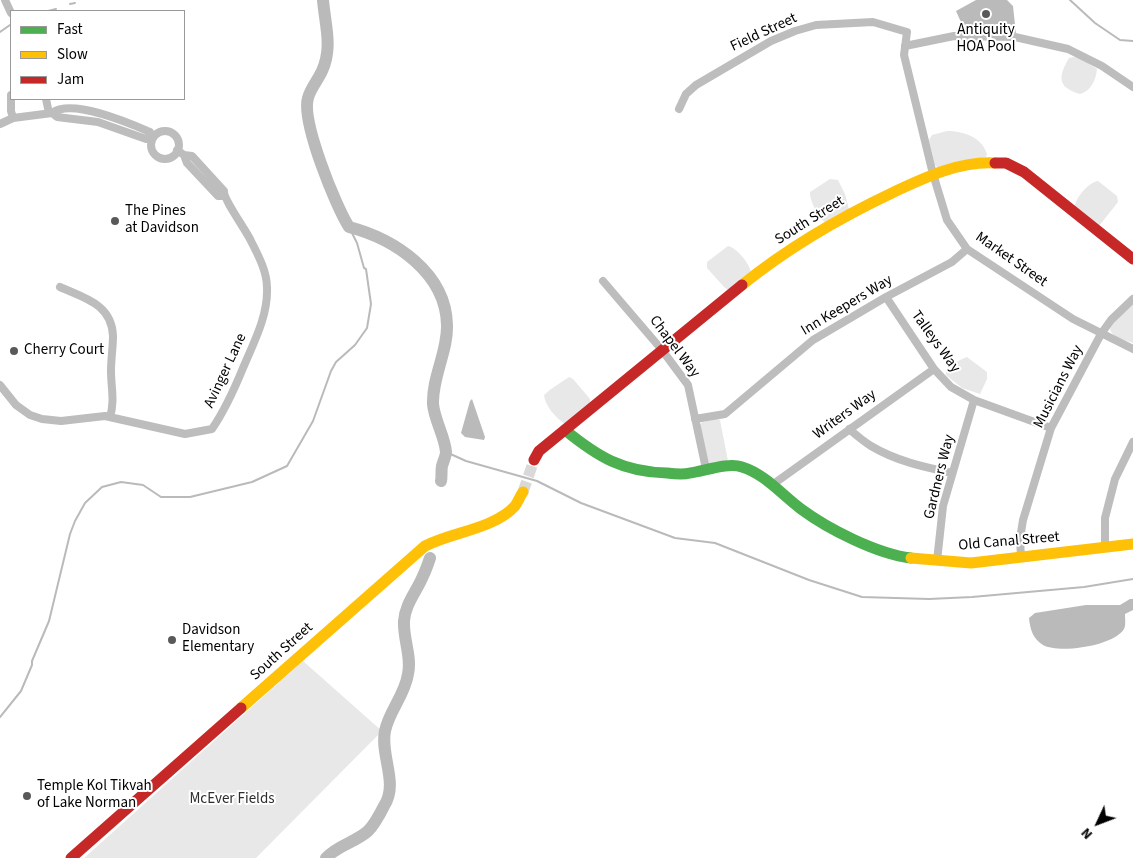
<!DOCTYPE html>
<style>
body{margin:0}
#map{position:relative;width:1133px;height:858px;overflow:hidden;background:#fff;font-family:"Source Sans 3",sans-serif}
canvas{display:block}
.legend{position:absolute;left:10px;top:10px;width:175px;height:90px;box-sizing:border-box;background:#fff;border:1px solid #999;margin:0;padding:6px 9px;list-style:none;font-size:15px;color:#000}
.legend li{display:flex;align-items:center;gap:10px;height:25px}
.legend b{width:25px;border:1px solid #999}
.north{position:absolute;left:1073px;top:798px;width:50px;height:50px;-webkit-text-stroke:4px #fff;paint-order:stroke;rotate:227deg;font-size:14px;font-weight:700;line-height:20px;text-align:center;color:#000}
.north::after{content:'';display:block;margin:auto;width:18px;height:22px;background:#000;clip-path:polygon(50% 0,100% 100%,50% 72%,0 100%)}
</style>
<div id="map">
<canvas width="1133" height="858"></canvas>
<ul class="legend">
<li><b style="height:6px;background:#4caf50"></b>Fast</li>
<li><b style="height:6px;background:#ffc107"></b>Slow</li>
<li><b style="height:6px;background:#c62828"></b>Jam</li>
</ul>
<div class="north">N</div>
</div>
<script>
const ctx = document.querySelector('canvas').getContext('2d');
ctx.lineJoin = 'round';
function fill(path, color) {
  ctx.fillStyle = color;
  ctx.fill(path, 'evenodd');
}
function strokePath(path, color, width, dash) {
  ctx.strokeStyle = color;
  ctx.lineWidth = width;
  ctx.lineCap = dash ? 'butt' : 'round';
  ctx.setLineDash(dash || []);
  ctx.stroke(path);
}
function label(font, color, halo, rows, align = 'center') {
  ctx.font = font + ' "Source Sans 3",sans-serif';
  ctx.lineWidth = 4;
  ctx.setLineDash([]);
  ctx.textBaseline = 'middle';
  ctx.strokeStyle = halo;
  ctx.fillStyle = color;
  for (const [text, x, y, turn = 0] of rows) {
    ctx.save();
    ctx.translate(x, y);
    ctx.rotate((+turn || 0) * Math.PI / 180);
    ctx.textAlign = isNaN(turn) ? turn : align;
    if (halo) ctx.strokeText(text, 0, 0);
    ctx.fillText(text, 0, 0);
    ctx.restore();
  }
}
const green = new Path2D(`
 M1074,57L1080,58L1097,69C1096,80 1091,91 1080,94C1057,87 1058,77 1069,58Z
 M947,131C963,131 982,137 987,154L986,157L938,168L935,165L929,140L932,135Z
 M830,179L838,180L845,194L849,209L825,222C819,218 809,200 810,192Z
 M1098,181L1117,196L1118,202L1099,226L1075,207C1075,198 1089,182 1098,181Z
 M728,246C737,248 749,263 751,272L728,290L724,287L707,268V262Z
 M1133,303V343C1124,339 1115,340 1110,330L1111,325Z
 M967,357L987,372V379L980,394L962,388L946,375V371C951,364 959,360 967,357Z
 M569,377L573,379L590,399V404L565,424C556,418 545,406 544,395L551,389Z
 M717,419L720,420L728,461L725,464L707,466L699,427L702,422Z
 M303,661L382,731L256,858H84Z`);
const water = new Path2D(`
 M976,0H1007L1013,6L1016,34L971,31L960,20L956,11Z
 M472,399L485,437L484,440L465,437L461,433L470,401Z
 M1130,599H1133V610L1125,614C1125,619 1126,625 1124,629C1114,646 1059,654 1043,645C1033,639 1030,629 1029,618L1035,613L1086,605H1120Z`);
const stream = new Path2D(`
 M1070,0L1095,23L1120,40L1133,41
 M70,4L75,3
 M48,11L56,9
 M0,32L10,25
 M446,452L466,461L537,481L581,503L675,538L715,543L809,580L862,597L929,599L972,597L1084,587L1133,579
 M0,717L21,691L32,665V661L49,621L70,534L75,521L85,503L102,487L121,482L143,485L161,497H190L252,482L287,466L313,421L331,371L336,362L355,345L367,328L371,304L366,269L364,268L357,243L349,227`);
const river = new Path2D(`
 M323,0C325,25 333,47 322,71C318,80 310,89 308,98C301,121 336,207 349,227C395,239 446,273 447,325C448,351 432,377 433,404C434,419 445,437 446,452C446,456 443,462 442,466C441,471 442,477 441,481
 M326,858C338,845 356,842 368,831C374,825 380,814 384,806C399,783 380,756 385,731C389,711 405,695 408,674C412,657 403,639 404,621C405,604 417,591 423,576C426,570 428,564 430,558`);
const secondaryTunnel = new Path2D(`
 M523,492L534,460`);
const street = new Path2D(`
 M5,0L11,13
 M905,46L954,36L1015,37L1068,49L1102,66L1133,87
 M11,95V111L13,118
 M46,99L49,113
 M679,109L686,94L696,85L771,41L795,31L816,25L873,22L907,32L904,55L933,174L947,220L967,249L1073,319L1133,349
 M52,113L57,117L98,122L146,139L152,137
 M0,124L13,118L52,113C72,98 129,123 150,132L153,137
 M151 145a14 14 0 1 1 28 0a14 14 0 1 1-28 0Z
 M184,155L187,163L218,196H223
 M603,281L662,350L688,385L706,469
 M60,287C84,298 112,304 113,336C113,347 111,359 111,371C111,388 115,400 110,417
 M886,297L934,369L951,387L974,400L1051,428
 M0,385L16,405L30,415L42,419L61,421L105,416L185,434L212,429C225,410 234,390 243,368C254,342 268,316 267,288C267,271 258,255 251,241C246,230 223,199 224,191L192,156L184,155L177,150
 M695,419L725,414L813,340L886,297L952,262L967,249
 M849,429C856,435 863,441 871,446C896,461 924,467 952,473
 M772,485L934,369
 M1105,547V518L1115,479L1133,442
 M1021,557L1020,539L1023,520L1051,428L1101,334L1111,320L1133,299
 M937,561L943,506L974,400`);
const fast = new Path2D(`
 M565,430C598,457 623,472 667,473C675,474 683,475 690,473C705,471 728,462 742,467C765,474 782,495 801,509C828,529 877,554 911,558`);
const slow = new Path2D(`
 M742,285C789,247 839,218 894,192C926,177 960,161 995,163
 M911,558L971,563L1133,544
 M241,708L425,546C452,532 494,529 515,506C518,502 520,496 523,492`);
const jam = new Path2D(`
 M995,163H1006L1024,172L1133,259
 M534,460L539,451L742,285
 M71,858L241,708`);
const markers = [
 [986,14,5,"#595959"],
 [115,221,5,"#595959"],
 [14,351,5,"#595959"],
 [172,640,5,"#595959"],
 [27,796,5,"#595959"]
];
const poiNames = [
 ["Antiquity",986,31,"center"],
 ["HOA Pool",986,48,"center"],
 ["The Pines",125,212],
 ["at Davidson",125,229],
 ["Cherry Court",24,351],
 ["Davidson",182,631],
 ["Elementary",182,648],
 ["Temple Kol Tikvah",37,787],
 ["of Lake Norman",37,804]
];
const streetNames = [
 ["Field Street",764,33,-25],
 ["South Street",810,221,-32],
 ["Market Street",1011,260,35],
 ["Inn Keepers Way",847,306,-31],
 ["Talleys Way",935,342,54],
 ["Chapel Way",674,347,53],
 ["Avinger Lane",226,371,-65],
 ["Musicians Way",1059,387,-63],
 ["Writers Way",845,415,-36],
 ["Gardners Way",940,477,-76],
 ["Old Canal Street",1009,542,-5],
 ["South Street",282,652,-42]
];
const parkNames = [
 ["McEver Fields",232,800]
];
fill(green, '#e8e8e8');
fill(water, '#bababa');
strokePath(stream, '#bababa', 2);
strokePath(river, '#bababa', 12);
strokePath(secondaryTunnel, '#d9d9d9', 11, [11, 5.5]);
strokePath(street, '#bdbdbd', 8);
strokePath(fast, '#4caf50', 11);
strokePath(slow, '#ffc107', 11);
strokePath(jam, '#c62828', 11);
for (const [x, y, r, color] of markers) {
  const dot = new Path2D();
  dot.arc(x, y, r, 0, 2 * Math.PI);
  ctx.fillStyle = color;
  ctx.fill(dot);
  strokePath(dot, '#fff', 2);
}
label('15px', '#000', '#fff', poiNames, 'left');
label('15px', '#000', '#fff', streetNames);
label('15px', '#2d2d2d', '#fff', parkNames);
</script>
